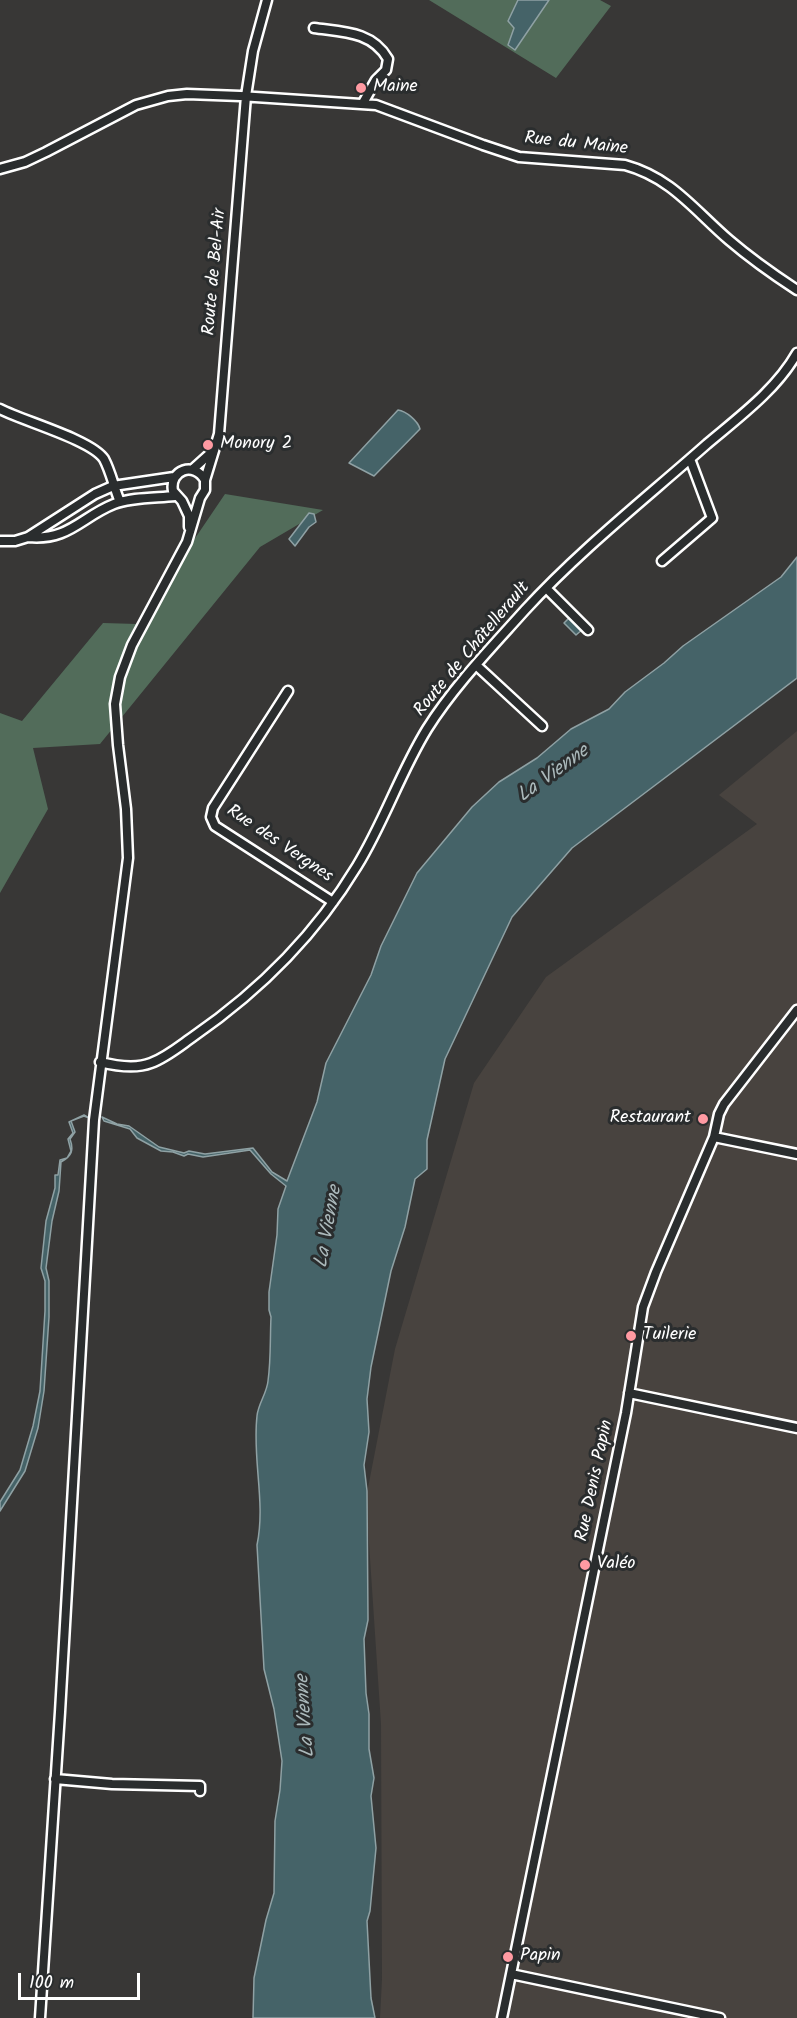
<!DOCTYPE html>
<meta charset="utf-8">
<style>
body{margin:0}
#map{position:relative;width:797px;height:2018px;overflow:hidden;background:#383736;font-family:Kalam,sans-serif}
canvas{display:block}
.scale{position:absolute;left:18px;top:1973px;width:122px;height:27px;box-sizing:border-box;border:3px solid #fff;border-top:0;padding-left:8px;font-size:18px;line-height:21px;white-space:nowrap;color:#fff;-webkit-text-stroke:4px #2a2d2e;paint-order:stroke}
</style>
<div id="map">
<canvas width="797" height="2018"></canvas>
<div class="scale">100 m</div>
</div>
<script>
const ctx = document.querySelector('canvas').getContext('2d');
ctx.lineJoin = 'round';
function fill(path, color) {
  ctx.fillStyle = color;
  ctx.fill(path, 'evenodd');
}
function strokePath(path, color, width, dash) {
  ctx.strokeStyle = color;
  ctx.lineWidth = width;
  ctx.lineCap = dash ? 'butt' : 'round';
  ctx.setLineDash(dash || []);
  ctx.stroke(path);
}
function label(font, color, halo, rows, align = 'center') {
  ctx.font = font + ' Kalam,sans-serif';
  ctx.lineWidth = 6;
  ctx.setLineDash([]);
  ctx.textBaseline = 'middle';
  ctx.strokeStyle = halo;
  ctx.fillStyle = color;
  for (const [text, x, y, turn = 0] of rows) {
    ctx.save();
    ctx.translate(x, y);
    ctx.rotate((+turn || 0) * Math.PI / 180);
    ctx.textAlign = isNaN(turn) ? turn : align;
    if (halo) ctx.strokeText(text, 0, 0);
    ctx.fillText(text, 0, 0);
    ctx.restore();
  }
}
const built = new Path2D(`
 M797,731V2018H380L382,1979L381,1724L366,1498L395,1349L474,1083L546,977L757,824L719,795Z`);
const green = new Path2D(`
 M429,0H600L611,6L556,78Z
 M225,494L323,510L260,547L100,744L33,748L48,809L0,893V713L22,721L103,623L137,624Z`);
const water = new Path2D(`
 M518,0H549L515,50L508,45L514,28L508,21Z
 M398,410C406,411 418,421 420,429L374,476L349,463Z
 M309,513L314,514L316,522L309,527L295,546L289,539Z
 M797,557V678L572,848L512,917L445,1059L427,1140V1169L415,1179L405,1227L391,1271L371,1367L367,1399L369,1432L364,1465L367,1491L368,1620L364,1639L366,1693L369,1714V1749L374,1778L371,1796L376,1848L370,1911L367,1921L371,1998L375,2018H253L254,1978L266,1920L274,1893L275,1821L280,1790L282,1761L274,1709L264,1669L257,1545C266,1502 252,1459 257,1416C258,1404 267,1393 268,1381C271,1360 270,1338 271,1317L269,1310V1292L277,1235L278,1209L286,1186L271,1174L250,1150L203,1157L188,1154L184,1156L173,1152L161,1151L137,1138L130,1129L104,1121L102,1117L117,1124L129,1126L159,1147L184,1153L189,1151L205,1154L253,1148L272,1172L287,1181L317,1102L326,1063L371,975L381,946L417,873L472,807L499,782L537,758L571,729L609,709L625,692L664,663L683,646L781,577Z
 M570,617L583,629L576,635L564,623Z
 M84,1115L89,1118L84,1116L71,1121L75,1132L70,1139C74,1150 72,1156 61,1162L59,1191L52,1221L46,1268L49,1281V1317L44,1391L38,1428L25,1471L0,1511V1502L20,1470L33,1426L40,1391L45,1311V1281L41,1268L46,1221L55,1188V1175H58L60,1160L67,1158L71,1151L68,1139L73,1133L69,1122Z`);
const minor = new Path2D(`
 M314,28C342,32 372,31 388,59L386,70L376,80L363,103
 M0,169L25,162L46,152L136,105L168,96L187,94L240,96L376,105L483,145L519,157L625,165C672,178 694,210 729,240C750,258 774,275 797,290
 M0,409C23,421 92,440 104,459C111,472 114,488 120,502
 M193,469L213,451
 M189,527V516L182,501L173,491C169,470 194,461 205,480
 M28,537C69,541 81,517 114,504C132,497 156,498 175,496
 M0,541H15L28,537L95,494L113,486L174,477
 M662,561L712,518L690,459
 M546,588L588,630
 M476,665L542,726
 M288,691L213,808L211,817L215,826L333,902
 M100,1062C116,1066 136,1069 151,1063C167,1057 181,1045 194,1036C259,991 316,934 357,866C384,822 400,773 427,729C454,686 491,648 525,610C580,550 646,498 707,444C739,417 776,390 797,353
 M714,1137L797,1154
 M629,1393L797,1428
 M55,1779L112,1784L200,1786V1791
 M511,1974L720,2018
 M40,2018L60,1712L94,1120L128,858L126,809L118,745L115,704L120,677L132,645L187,542L200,498L205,490V480L219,434L246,96L253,51L267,0
 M502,2018L626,1413L643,1307L656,1272L714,1137L719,1114L724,1104L797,1010`);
const markers = [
 [361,88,6,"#ff9aa2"],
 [208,445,6,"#ff9aa2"],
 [703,1119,6,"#ff9aa2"],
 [631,1336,6,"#ff9aa2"],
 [585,1565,6,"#ff9aa2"],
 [508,1957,6,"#ff9aa2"]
];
const poiNames = [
 ["Maine",373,88],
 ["Monory 2",220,445],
 ["Restaurant",691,1119,"right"],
 ["Tuilerie",643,1336],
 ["Valéo",597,1565],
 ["Papin",520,1957]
];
const streetNames = [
 ["Rue du Maine",576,145,6],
 ["Route de Bel-Air",216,272,-85],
 ["Route de Châtellerault",473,650,-50],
 ["Rue des Vergnes",279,845,34],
 ["Rue Denis Papin",596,1481,-78]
];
const waterNames = [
 ["La Vienne",554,775,-36],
 ["La Vienne",330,1227,-80],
 ["La Vienne",307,1716,-94]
];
fill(built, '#48433f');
fill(green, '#526c5a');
fill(water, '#456368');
strokePath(water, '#8fa1a4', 1.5);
strokePath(minor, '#fff', 13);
strokePath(minor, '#2a2d2e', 8);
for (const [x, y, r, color] of markers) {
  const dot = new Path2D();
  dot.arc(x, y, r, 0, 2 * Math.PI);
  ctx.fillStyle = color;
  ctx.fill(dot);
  strokePath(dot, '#2a2d2e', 2);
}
label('18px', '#fff', '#2a2d2e', poiNames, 'left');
label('18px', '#fff', '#2a2d2e', streetNames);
label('italic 20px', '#abb9bb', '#2a2d2e', waterNames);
</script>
